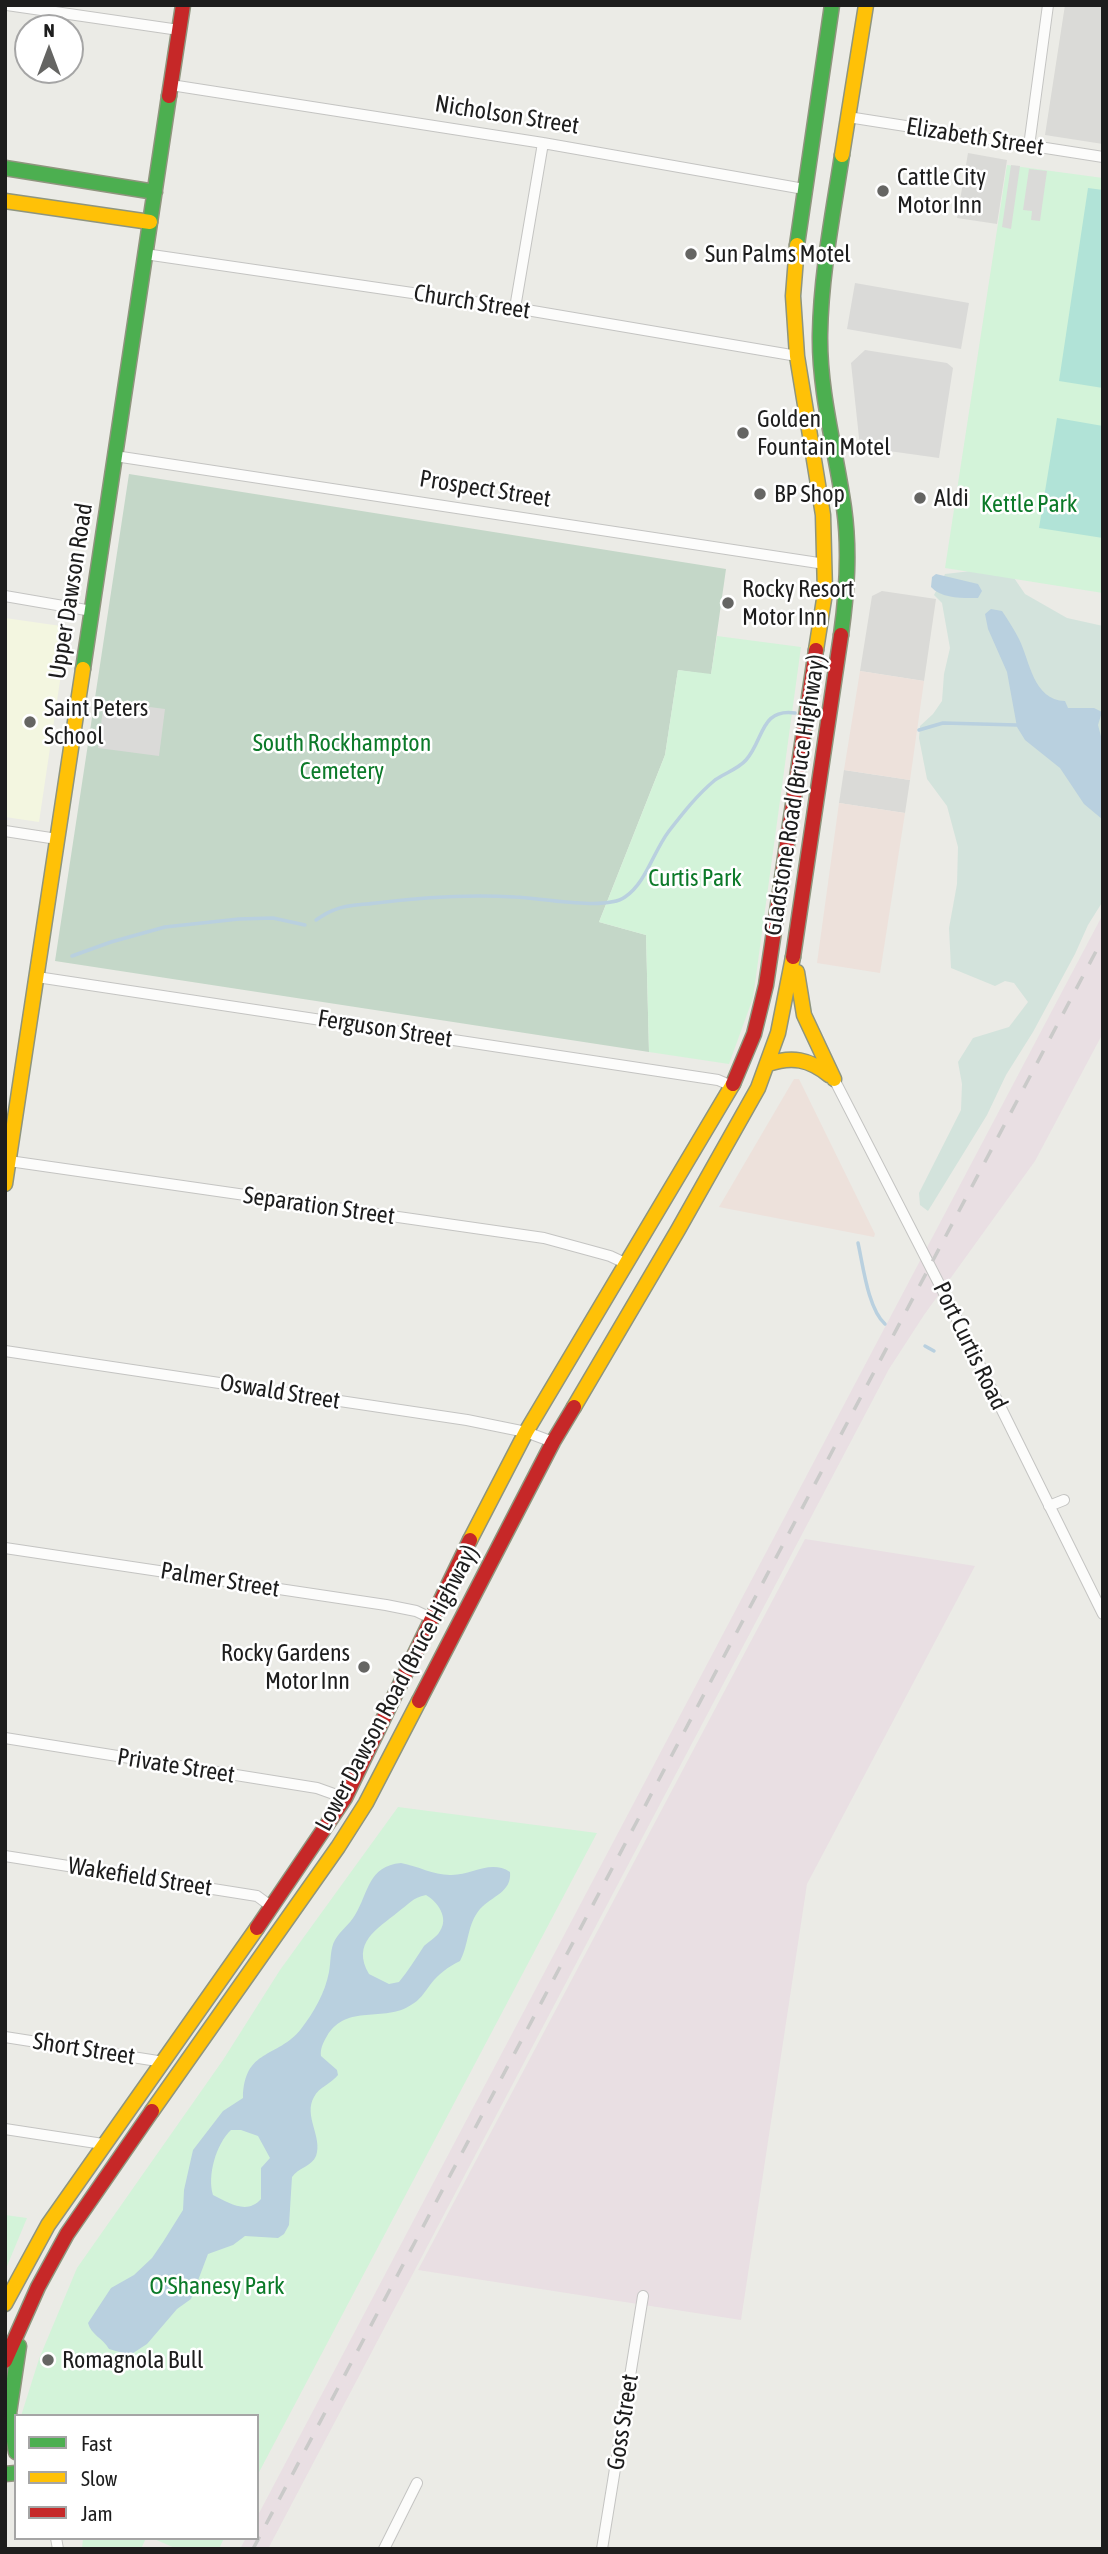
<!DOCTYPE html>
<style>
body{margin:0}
#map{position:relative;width:1108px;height:2554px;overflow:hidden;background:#ebebe6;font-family:"Asap Condensed",sans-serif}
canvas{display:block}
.frame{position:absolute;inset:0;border:7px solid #1d1d1d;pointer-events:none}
.legend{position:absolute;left:14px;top:2414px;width:245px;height:126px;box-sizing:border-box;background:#fff;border:2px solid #a5a5a5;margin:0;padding:9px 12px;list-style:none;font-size:21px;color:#1d1d1d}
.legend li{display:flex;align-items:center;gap:14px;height:35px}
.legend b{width:35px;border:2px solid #a5a5a5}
.north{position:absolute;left:14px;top:14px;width:70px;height:70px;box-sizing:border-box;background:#fff;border:2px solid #a5a5a5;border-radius:50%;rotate:0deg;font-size:19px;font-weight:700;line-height:28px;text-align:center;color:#1d1d1d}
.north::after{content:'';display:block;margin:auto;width:24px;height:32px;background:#656563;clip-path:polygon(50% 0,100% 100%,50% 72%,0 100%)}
</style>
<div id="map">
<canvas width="1108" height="2554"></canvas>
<div class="frame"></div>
<ul class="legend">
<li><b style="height:9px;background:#4caf50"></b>Fast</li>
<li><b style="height:9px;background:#ffc107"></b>Slow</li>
<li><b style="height:9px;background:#c62828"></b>Jam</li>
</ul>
<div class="north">N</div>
</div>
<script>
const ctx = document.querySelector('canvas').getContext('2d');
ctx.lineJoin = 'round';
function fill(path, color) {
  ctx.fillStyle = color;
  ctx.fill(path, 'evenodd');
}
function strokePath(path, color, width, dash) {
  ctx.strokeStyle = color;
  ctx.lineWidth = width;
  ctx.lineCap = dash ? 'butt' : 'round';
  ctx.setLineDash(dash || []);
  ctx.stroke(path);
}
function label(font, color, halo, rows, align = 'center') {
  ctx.font = font + ' "Asap Condensed",sans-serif';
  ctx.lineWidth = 5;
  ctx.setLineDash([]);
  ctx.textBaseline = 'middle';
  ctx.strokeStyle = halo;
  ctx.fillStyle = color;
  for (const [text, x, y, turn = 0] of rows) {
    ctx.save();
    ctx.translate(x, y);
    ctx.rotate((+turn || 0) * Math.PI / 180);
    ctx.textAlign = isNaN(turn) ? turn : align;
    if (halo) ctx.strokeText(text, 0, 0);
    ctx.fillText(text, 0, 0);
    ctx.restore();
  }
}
const residential = new Path2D(`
 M1065,5H1103V144L1045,135Z
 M968,153L1007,160L997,224L957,218Z
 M882,591L936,599L924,681L860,671L872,596Z
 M844,770L910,780L905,813L839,803Z`);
const commercial = new Path2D(`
 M860,671L924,681L910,780L844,770Z
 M839,803L905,813L880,973L817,963Z
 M794,1079H799L875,1234L874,1237L719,1207Z`);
const industrial = new Path2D(`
 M1103,914V1033L1035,1161L924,1315L889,1369L268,2549H240L246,2538H257V2517Z
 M805,1539L975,1566L807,1884L741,2320L418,2270Z`);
const education = new Path2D(`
 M5,618L68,627L39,822L5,817Z`);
const wetland = new Path2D(`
 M989,569L1010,572L1025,594L1067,618L1103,626V901L1088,925L1075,954L1033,1032L1006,1075L987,1115L928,1211L920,1205L919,1193L961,1110L962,1084L958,1062L973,1038L1009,1027L1028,1002L1014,983L1005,981L995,986L951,968L949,928L957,884L958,847L947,806L927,779L919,738L920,726L933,714L942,701L944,674L950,648L942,603L934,595L945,574Z`);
const cemetery = new Path2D(`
 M129,474L726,569L711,675L678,670L665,755L599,922L646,935L649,1052L55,961Z`);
const park = new Path2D(`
 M1007,165L1103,178V593L945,568Z
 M717,636L801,647L753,998L729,1064L649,1052L646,935L599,922L665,755L678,670L711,674Z
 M398,1807L597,1833L257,2476V2416H21L39,2359L77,2268L223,2060L280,1970Z
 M5,2215L27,2218L5,2271Z
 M83,2538H146L141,2549H82Z
 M152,2538H224L219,2549H177Z`);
const pitch = new Path2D(`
 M1088,188L1103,190V388L1059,381Z
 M1057,418L1103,426V538L1039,528Z`);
const parking = new Path2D(`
 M1011,165L1020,166L1011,229L1002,227Z
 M1029,169L1047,171L1040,221L1031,220L1032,211L1023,210Z
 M855,283L969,303L961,349L847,329Z
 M865,350L947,363L953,368L939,458L860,447L851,363Z
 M104,701L165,709L159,756L98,748Z`);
const water = new Path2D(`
 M936,574L978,584L982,591L978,598C962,598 942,599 931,587L932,577Z
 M991,609L1002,611C1008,620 1014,629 1019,639C1030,661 1033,700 1065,701L1068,708H1094L1102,712L1098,725L1103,744L1102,819L1084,804L1060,768L1025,740L1017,727L1007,672L988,629L985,614Z
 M401,1863C418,1866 433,1875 450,1875C471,1876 490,1859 510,1872C512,1892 492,1896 480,1909C467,1924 469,1945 460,1961C448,1967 438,1974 430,1985C424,1993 420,2000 411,2005C384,2023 347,2003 327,2036C323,2043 320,2049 321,2056L337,2070L338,2075C331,2084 319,2087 314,2097C303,2116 323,2137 316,2156C312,2166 298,2168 292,2177L289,2225L284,2234L278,2238L245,2236L233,2245L208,2254L191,2299L177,2309L147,2344L130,2355L109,2349C103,2338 91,2335 88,2323L111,2288L134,2275L152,2258L163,2242L183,2210L184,2190L193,2150L223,2111L243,2098C244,2048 277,2059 301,2029C314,2012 325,1993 329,1972C331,1962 330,1948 335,1940C340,1931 350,1924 355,1915C369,1892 368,1866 401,1863ZM426,1895C438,1902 449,1918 440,1931C437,1937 429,1941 424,1946C416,1958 408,1971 399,1982L389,1984L369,1974C351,1943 377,1929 398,1912C409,1904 412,1898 426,1895ZM231,2130H241L258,2136L270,2158L261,2168V2199C247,2215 229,2203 213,2195C207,2176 216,2144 231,2130Z`);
const stream = new Path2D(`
 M919,730L943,723L1017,725
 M316,920C322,916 328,912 334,910C347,904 363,905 376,903C423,897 468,894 515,897C541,898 606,911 625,897C646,883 653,852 669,831C683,813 697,795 715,780C725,773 738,769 746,760C764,740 760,708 795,713
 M72,956L111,942L165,927L239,919L273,918L305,925
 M858,1243C863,1265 868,1309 885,1324
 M925,1346L934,1351`);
const street = new Path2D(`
 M7,5L179,30
 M171,85L543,143L804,189
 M848,117L1103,157
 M1029,146L1048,5
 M145,254L515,308L797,356
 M515,308L543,143
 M115,456L825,564
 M5,596L92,611
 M5,831L57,839
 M37,977L718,1080L732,1086
 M834,1079L950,1305L1103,1614
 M9,1161L544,1238L610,1256L625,1263
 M5,1351L467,1420L526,1432L553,1442
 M1049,1506L1064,1500
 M5,1548L386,1605L416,1611L433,1619
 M5,1738L317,1788L345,1798
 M5,1856L257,1896L272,1907
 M5,2037L164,2062
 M5,2129L103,2144
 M56,2538L58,2549
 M384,2549L417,2483
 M602,2549L643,2296`);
const fast = new Path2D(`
 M5,168L155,192
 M797,245L832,5
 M841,635C847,592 850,551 844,508C836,451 819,393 820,334C821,274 833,214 842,155
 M83,669L169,96
 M16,2452L9,2413L19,2346
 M5,2474L16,2473`);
const slow = new Path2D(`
 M842,155L866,5
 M5,201L150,222
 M797,245L793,296L797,356L823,515L825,593L816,650
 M797,972L804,1015L834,1079
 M768,1064C792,1056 809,1059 829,1075
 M5,1184L83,669
 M574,1407L678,1230L758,1088L778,1033L793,957
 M470,1540L526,1432L733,1084
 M152,2111L338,1847L366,1803L419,1701
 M5,2304L48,2225L257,1928`);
const jam = new Path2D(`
 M169,96L183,5
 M793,957L841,635
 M733,1084L754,1034L766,985L816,650
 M419,1701L553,1442L574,1407
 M257,1928L345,1798L470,1540
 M5,2361L38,2287L67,2234L152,2111`);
const rail = new Path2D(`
 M253,2549L1103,938`);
const markers = [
 [883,191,7,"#656563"],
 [691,254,7,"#656563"],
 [743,433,7,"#656563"],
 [760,494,7,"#656563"],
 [920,498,7,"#656563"],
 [728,603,7,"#656563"],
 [30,722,7,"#656563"],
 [364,1667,7,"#656563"],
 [48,2360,7,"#656563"]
];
const streetNames = [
 ["Nicholson Street",507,115,9],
 ["Elizabeth Street",975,137,9],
 ["Church Street",472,302,9],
 ["Prospect Street",485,489,9],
 ["Upper Dawson Road",71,591,-81],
 ["Gladstone Road (Bruce Highway)",795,795,-81],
 ["Ferguson Street",385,1029,9],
 ["Separation Street",319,1206,8],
 ["Port Curtis Road",970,1346,64],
 ["Oswald Street",280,1392,9],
 ["Palmer Street",220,1580,9],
 ["Lower Dawson Road (Bruce Highway)",397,1688,-62],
 ["Private Street",176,1766,9],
 ["Wakefield Street",140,1877,9],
 ["Short Street",84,2049,9],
 ["Goss Street",623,2422,-81]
];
const poiNames = [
 ["Cattle City",897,177],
 ["Motor Inn",897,205],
 ["Sun Palms Motel",705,254],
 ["Golden",757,419],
 ["Fountain Motel",757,447],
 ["BP Shop",774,494],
 ["Aldi",934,498],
 ["Rocky Resort",742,589],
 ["Motor Inn",742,617],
 ["Saint Peters",44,708],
 ["School",44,736],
 ["Rocky Gardens",350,1653,"right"],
 ["Motor Inn",350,1681,"right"],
 ["Romagnola Bull",62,2360]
];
const parkNames = [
 ["Kettle Park",1029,504],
 ["South Rockhampton",342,743],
 ["Cemetery",342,771],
 ["Curtis Park",695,878],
 ["O'Shanesy Park",217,2286]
];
fill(residential, '#dadad7');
fill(commercial, '#ede1db');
fill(industrial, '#e9dfe3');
fill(education, '#f3f6e0');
fill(wetland, '#d3e3dc');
fill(cemetery, '#c4d7c8');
fill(park, '#d3f3d9');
fill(pitch, '#b1e3d7');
fill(parking, '#dadad8');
fill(water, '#b9d0df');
strokePath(stream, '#b9d0df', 3.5);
strokePath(street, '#c4c4c2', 12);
strokePath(fast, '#8f957e', 17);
strokePath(slow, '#8f957e', 17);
strokePath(jam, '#8f957e', 17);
strokePath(street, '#fcfcfb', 10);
strokePath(fast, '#4caf50', 14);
strokePath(slow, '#ffc107', 14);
strokePath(jam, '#c62828', 14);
strokePath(rail, '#cacac9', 3.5, [14, 14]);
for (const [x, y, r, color] of markers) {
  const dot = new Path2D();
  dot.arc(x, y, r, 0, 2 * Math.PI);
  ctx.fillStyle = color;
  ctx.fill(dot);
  strokePath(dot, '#fff', 2.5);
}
label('24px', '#1d1d1d', '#fff', streetNames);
label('24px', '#1d1d1d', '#fff', poiNames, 'left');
label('24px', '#0c7a29', '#fff', parkNames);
</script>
